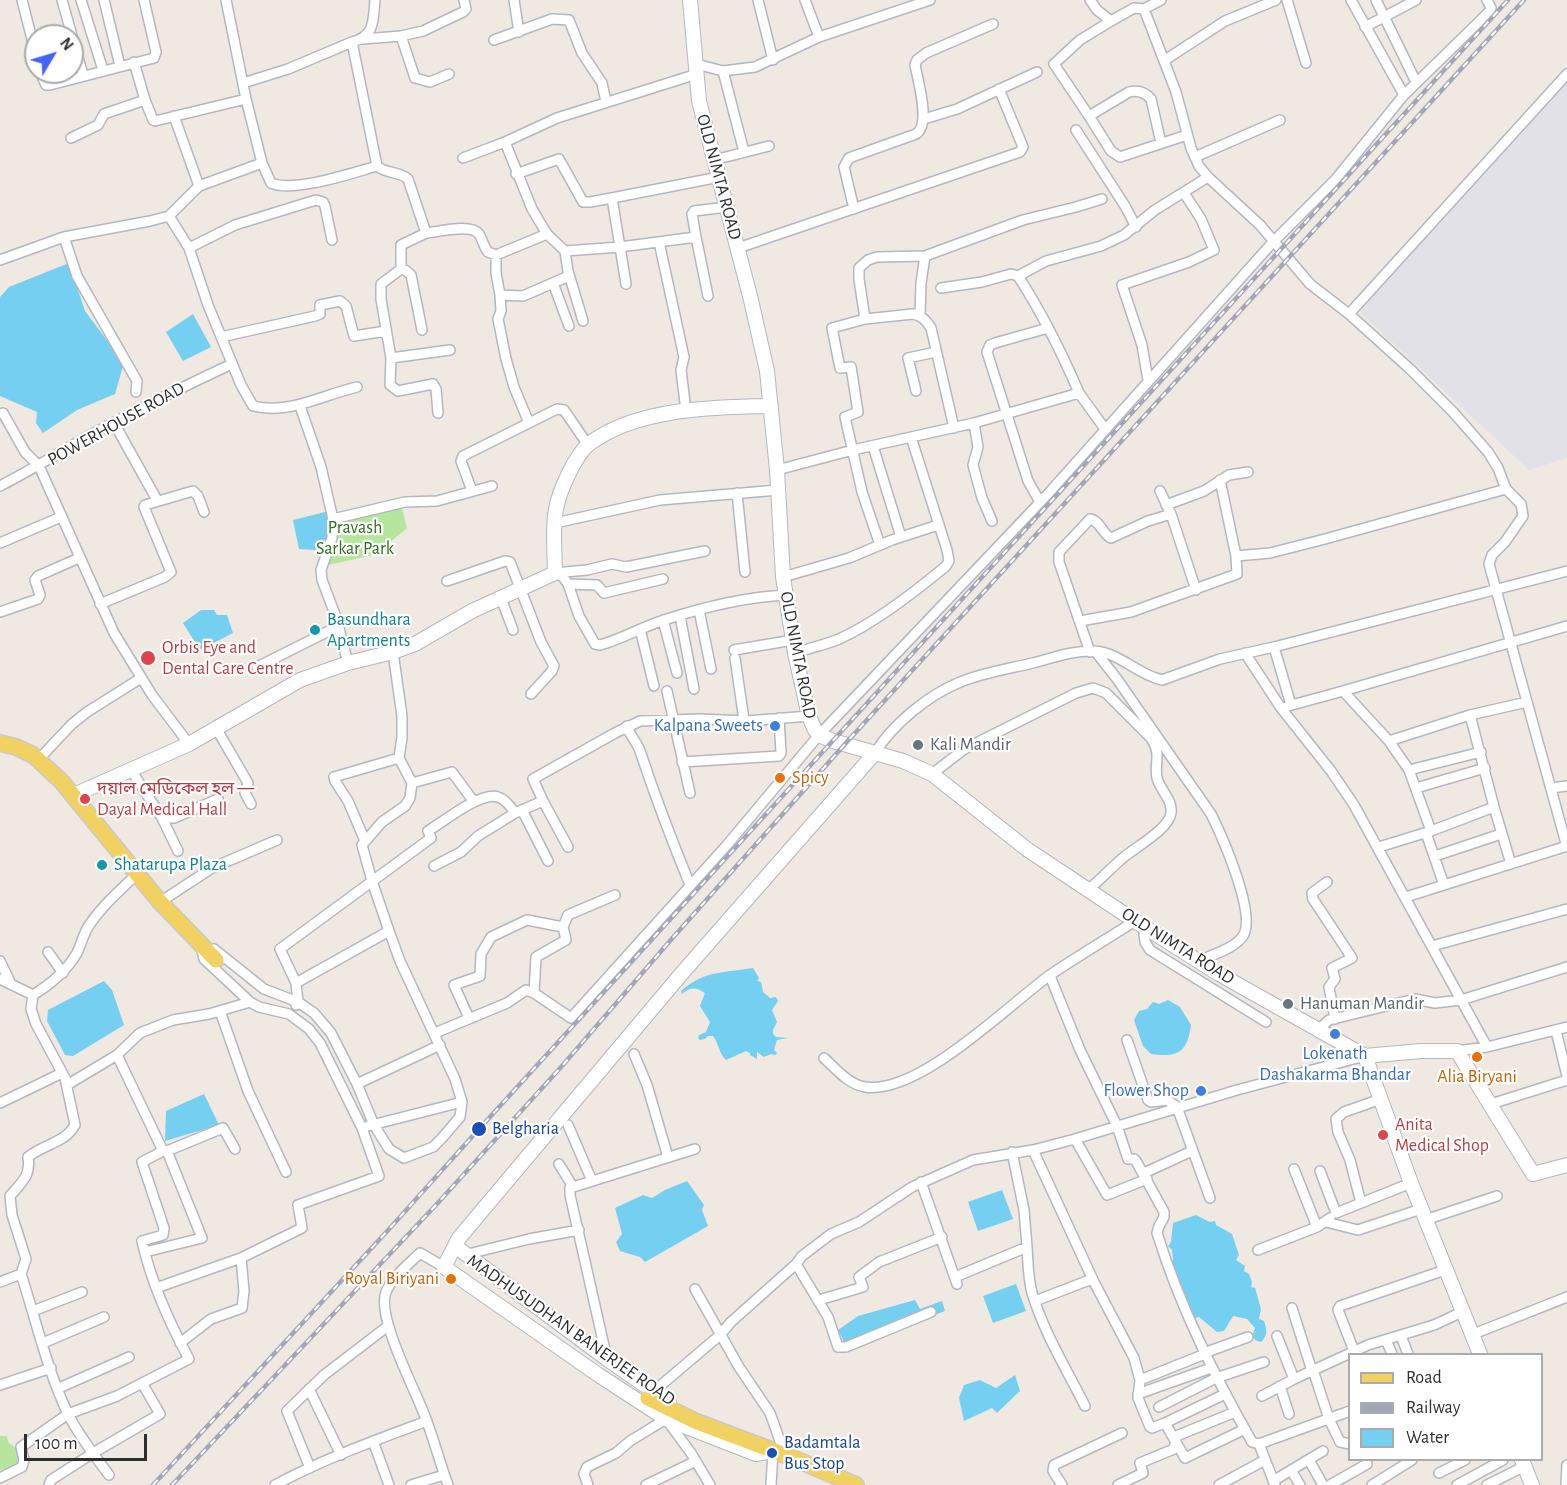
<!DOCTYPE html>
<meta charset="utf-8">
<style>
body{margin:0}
#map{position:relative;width:1567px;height:1485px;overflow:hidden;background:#efe9e1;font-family:"Alegreya Sans",sans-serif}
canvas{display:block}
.legend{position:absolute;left:1348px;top:1353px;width:195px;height:108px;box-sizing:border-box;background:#fff;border:2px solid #ababab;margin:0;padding:8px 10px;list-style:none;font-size:18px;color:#2e2e2e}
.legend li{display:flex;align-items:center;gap:12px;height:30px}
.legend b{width:30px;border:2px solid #ababab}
.north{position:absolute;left:24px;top:24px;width:60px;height:60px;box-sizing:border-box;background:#fff;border:2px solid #ababab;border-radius:50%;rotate:52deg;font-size:16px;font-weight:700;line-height:24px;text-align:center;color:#2e2e2e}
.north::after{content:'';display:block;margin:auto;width:21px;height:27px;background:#4264fb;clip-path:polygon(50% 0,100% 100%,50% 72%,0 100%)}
.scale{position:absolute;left:24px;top:1434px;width:123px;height:27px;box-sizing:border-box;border:3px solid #2e2e2e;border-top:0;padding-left:8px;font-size:18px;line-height:21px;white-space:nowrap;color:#2e2e2e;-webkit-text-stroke:4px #fff;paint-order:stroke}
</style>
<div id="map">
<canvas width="1567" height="1485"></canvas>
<ul class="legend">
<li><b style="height:8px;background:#f2d163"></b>Road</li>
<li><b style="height:8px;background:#a3a6b8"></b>Railway</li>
<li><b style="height:16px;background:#75cff0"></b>Water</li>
</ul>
<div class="north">N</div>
<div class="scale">100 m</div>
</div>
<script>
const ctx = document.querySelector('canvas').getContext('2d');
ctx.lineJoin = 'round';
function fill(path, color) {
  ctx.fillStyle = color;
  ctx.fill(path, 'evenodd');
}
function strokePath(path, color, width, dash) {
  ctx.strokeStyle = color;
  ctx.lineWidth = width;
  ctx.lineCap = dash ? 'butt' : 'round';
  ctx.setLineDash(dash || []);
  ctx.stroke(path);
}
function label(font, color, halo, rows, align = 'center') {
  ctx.font = font + ' "Alegreya Sans","Noto Sans Bengali",sans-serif';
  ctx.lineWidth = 4.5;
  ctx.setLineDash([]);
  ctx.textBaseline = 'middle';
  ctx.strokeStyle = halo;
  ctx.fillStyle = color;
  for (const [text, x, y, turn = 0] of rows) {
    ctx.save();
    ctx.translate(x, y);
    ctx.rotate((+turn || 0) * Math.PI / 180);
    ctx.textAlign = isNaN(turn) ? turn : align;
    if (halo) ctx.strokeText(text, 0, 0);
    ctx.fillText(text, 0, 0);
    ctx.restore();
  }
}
const industrial = new Path2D(`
 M1567,67V458L1529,470L1350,303Z`);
const green = new Path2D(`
 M402,508L407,528L383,548L382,553L328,565L335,540V523Z
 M0,1436H7L8,1442L18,1450L21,1464L13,1468L0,1470Z`);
const water = new Path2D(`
 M69,263L85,311L124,363L115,394L77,410L43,433L36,423L37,412L0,396V297L9,287Z
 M193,314L211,347L183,361L166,332Z
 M329,511L331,551L299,549L293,520Z
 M201,610H214L217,615H227L233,633L200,650L183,623Z
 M753,968L759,978L757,981L761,982L763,992L770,998L776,997L778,1001L772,1010L777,1022L773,1030V1034L776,1037L788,1038L777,1040L774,1050L777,1053L775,1055L771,1054L764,1057L757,1052V1059L750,1055V1053L746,1051L726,1060C719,1054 719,1044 713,1036H708L705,1039L700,1040L698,1038L699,1035L706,1032L710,1022L700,1006L705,993C695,987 691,987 682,994L681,991C705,970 724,973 753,968Z
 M104,981L112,990L124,1025L73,1056L65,1055L47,1021L48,1010Z
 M1168,1000L1180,1007L1191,1025C1187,1055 1176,1057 1151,1054L1143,1046L1134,1020L1139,1011L1147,1009L1153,1002L1159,1004Z
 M204,1094L219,1125L165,1141L166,1111Z
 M687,1181L704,1205L702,1210L708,1226L645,1262L640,1257L620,1251L616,1242L622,1234L615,1208L643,1195L652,1198L665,1190Z
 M1002,1190L1013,1219L978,1231L968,1202Z
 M1196,1215L1210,1222L1215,1221L1216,1225L1232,1234L1239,1255L1236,1260L1245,1266L1244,1271L1249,1274L1252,1282L1251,1287L1255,1288L1261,1309L1259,1319L1264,1321C1267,1330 1268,1335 1261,1342L1255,1340L1253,1334L1255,1328L1247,1319L1233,1316L1224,1331L1217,1332L1199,1317L1192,1319L1169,1265L1173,1260L1172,1250L1168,1246L1171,1242L1173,1223Z
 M1016,1284L1026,1311L993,1323L983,1296Z
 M915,1300L920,1309L942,1301L945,1311L847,1348L838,1330L858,1316Z
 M1015,1375L1020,1391L997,1413L992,1408L964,1421L959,1398L964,1385L980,1380L996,1388Z`);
const street = new Path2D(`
 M22,0L36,55
 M62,0L83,75
 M81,0L103,70
 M104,0L120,66
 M226,0L246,99L262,163L199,186L169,216L189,248L208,305L241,385L253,406C289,415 322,395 357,387
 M375,0C373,21 375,36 352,42L377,166C386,174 399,171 408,179L426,233L401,245V269L381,284V299L391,358L390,385L398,391L433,384L436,389L438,413
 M514,0L519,32
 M758,0L773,60
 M805,0L819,37
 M1090,0L1097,10L1111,21L1134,8L1144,9L1176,92L1191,148L1199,166L1208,177L1260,225L1310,284L1349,314L1410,369L1453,412L1488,452L1498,468L1506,489L1521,504L1523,516L1505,542L1492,555L1489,564L1567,847
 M1287,0L1306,63
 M1351,0L1404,95
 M1376,0L1416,82
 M1144,9L1161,0
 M1365,27L1416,0
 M401,36L415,78L430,82L449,74
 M363,39L401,36L423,31L463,12L466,9L464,0
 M494,40L552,19L569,20L582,53L602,83L606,102
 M1165,60L1225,21L1276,0
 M134,62L145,100L153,120L155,121L246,99
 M696,64L723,71L755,67L819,37L930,0
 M723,71L743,148
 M40,72L46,85H50L154,58L156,52L144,0
 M243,83L288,69L352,42
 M174,116L199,186
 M1089,116L1054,64L1080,40L1111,21
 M924,119L957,109L1037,72
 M1076,130L1125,206L1136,227
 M71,138L98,125L104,114L145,100
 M505,142L532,209L547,234
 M1161,143L1151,99C1145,92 1138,90 1129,92L1089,116L1111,151L1120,157L1187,135
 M1195,157L1280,120
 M463,158L505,142L557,118L697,74
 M714,160L769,146
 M262,163L271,183C294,193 352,173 377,166
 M516,174L559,159L583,202H590L612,198
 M854,209L844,167L849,158L916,134C931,125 918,81 915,65L917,60L926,53L993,24
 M426,233C438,232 471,223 479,234C483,240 483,246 488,252L496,255L547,234L565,251L620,247L612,198L719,177
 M64,237L77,276L137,381L136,392
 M696,237L708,296
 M659,242L684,357L681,370L686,411
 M189,248L235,225L316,200L323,202L325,206L332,240
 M738,248L1020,152L1023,147L999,89
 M565,251L568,271L583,321
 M496,255V273L500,295
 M0,260L64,237L150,221L169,216
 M401,269L405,270L411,275L422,330
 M553,283L569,326
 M626,284L620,247L696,237L692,214L694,211L727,207
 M941,288L982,282L1011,274L1018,276
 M1349,314L1567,74
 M920,315L921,283L925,256
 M865,319L859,279V268L868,260L877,257L925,256L1023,220L1076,207L1102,199
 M221,337L315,316L320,314V305L340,301L346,306L354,336L386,331
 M391,358L450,350
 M1148,380L1142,345L1122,285L1189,262L1214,250L1201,219L1184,193
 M916,391L908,358L936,352
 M1079,393C1062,353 1042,313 1018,276L1046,261L1101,246L1124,235L1155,210L1208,177
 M300,406L321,467L333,519L332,538L321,570L322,580L336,617L348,663
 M3,413L25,452L39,466L114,633L152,695L189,744
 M114,423L157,500
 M529,423L514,387L506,359L498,319L501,311L500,295L523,296L569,276
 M974,423L978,447L973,465L982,498L992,521
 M873,446L901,537
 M777,470L853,450L974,423L1079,393L1105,429
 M0,486C33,469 64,450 96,432C141,408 186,385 232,364
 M472,491L461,461L463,456L557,409L564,410L588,445
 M1160,491L1171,514L1196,590
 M737,493L745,572
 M1040,502L1028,481L987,352L990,345L995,343L1048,328
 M1166,505L1204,491L1229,475L1248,472
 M333,519L405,502L437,501L492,486
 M555,523L660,500L778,490
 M0,543L61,517
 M880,545L862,492L845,417L858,412L851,367L840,368L832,328L865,319L913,314C922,316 926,320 931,328L954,428
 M1236,556L1270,553L1325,539L1506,489
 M555,573L563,577L568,584L579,616L595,644L600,645C622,639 642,627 664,620C704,607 744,597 786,595
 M555,573L587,570L612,564L626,567L705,551
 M783,577L849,558L892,540L938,525
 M447,581L505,561L510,562L541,642L554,666L552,671L531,694
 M568,584L597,585L604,593L663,579
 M501,598L513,630
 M100,604L165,577L171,572L144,507L145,505L193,491L198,496L204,512
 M699,610L711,669
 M0,612L38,599L40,595L35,580L38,576L79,558
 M680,616L694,689
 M663,620L677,673
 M1080,621L1131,612L1237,574L1236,556L1220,480
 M640,629L654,686
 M1274,647L1291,705
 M734,650L793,640
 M1095,651L1117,679L1211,814C1222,836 1257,915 1243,936C1234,949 1213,954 1199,961
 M1090,652L1059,562V552L1090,519C1101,521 1102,534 1111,538L1148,521L1171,514
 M795,653C809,648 825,645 839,639C875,623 916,591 946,566L949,561L947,550L911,437
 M1245,653L1281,708L1331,771L1354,805L1487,1047
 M735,658L744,720
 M257,667L339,626
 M667,691L690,793
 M1343,691L1567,626
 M1281,708L1343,691L1389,741L1470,715L1527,702
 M1470,715L1494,807L1511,864
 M627,726C630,736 637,742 640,751C655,796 672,841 690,885
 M216,728L248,783L245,793L251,804
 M1389,741L1409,770L1431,831
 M875,753C892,725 927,696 958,683C981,673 1008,669 1033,663C1052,658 1075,650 1095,651C1120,653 1138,675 1162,680L1220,659L1274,647L1567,571
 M38,760L72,724L87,712L141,678
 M682,762L779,756L781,753L779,718
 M131,770L162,818L178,851
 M1409,770L1481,752
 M932,774L963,750L976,743L1076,693L1093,688L1106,693L1151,738C1162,756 1154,761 1157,778C1160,790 1173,800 1171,813C1169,829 1136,847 1124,857C1112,867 1101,879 1089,889
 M412,783L452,772L474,802
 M1416,788L1485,768
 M1551,788L1567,786
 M543,801L568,847
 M522,810L548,861
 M162,818H174L218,799
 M1426,833L1444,885
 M365,841L348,801L335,781L334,777L399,758
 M1379,847L1431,831L1494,807
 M1435,856L1501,834
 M434,866L461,852L478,836L515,813
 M1327,882L1312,893L1313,899L1352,958L1332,968L1335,979L1329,987L1335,1019
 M1406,897L1567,846
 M160,902L212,868L277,840
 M1143,926L1145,942L1150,950L1266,1022
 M1432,946L1567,909
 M214,949L264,989L298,1002L296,983L280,949L431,838L428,831C443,822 481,791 498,797C505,799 511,807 515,813L543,801L533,779L615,733L640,721L700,719L747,721L809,716
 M48,952L63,973
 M0,961L11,984
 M1050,976L1080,1050L1117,1126L1128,1159H1134L1136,1161L1164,1212V1217L1159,1226L1157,1233C1180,1307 1214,1375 1252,1442L1259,1444L1350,1411
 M0,979L33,995
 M296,983L389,931
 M534,993L571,1018L727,845L819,735L1047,495L1273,242L1335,180L1404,95L1490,11L1491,8L1487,0
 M33,995C51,984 66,972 77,953C81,945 83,935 88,927C101,907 119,891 136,875
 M296,1005L298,1002L314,1013L331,1033L357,1084L374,1125L389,1149L404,1158L433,1147L442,1138L460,1117L462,1102L455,1079L400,961L389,931L372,881L362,845L382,822L405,806L410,798L412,783L399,758L402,737V716L393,652
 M220,1011L248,1091L286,1172
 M469,1018L454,985L480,976L481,954L491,937L527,920L563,927L568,915L615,895
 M1318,1030L1329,1020L1415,999L1435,1003L1461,1000L1567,967
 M1556,1031L1567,1076
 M435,1033L507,1003L526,990L534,993L536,957L566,940L563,927
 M1127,1040L1148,1100L1151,1102L1167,1100L1177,1107L1210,1198
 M1457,1051L1487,1047L1567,1027
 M634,1054L647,1085L668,1157
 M824,1058C836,1069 848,1084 865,1087C919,1095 1007,1006 1050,975C1078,956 1107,939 1135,921
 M357,1084L440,1045
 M67,1085L117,1055L140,1033L173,1020L209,1014L250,1002
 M0,1103L62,1073
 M1491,1104L1567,1080
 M568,1125L592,1181
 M368,1126L462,1102
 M1075,1139L1107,1195L1147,1179
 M1033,1150L1094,1282L1134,1358L1140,1380L1138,1398L1150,1427L1152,1428L1165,1423L1185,1458L1245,1429
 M163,1151H167L223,1128L235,1149
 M559,1164L573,1187
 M1294,1169L1317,1227
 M1320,1171L1336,1213L1411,1183
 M1144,1173L1192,1151
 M921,1182L957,1284
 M1361,1203L1350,1160L1338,1132L1336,1119L1344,1112L1381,1099
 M1425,1220L1497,1196
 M1326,1222L1358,1230L1421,1209
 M1027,1247C1028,1262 1028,1278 1032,1293C1044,1333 1067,1370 1085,1406
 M1258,1250L1317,1227L1330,1218
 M145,1252L202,1238L167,1151
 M464,1255L529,1239L579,1230
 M796,1264L828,1317L838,1347H846L931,1312
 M444,1267L420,1253C409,1264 392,1277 386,1292C376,1317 416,1391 426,1419C434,1440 440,1463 448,1485
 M21,1274L26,1259L12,1215L10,1196C22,1182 31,1176 28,1157C44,1144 65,1143 75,1125L65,1078L36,1024L31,1009L33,995
 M21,1274C36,1320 47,1370 68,1414C79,1436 95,1456 109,1475
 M955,1277L1027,1247L1024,1210L1012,1152
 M0,1282L21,1274
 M156,1288L241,1258
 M695,1289L739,1367L770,1413L785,1455
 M819,1300L863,1287L859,1277L879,1262L942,1237
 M1035,1301L1092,1279
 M1292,1308L1312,1371
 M33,1311L82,1292
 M1471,1335L1567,1297
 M1277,1336L1294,1379
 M1401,1336L1408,1354
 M1386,1340L1392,1354
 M43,1343L104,1317
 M180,1343L211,1319L242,1308L244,1291L241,1258L302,1228L298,1205L379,1176L362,1128L320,1043L309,1029L289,1014L259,1007L250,1002L204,959L201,947
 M1354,1351L1338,1310L1340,1306L1445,1270
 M1204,1353L1248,1337
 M607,1359L570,1195V1188L695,1149
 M1313,1370L1329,1419L1340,1442L1350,1444
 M1140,1380L1205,1354
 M0,1385L51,1368
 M1280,1386L1289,1414
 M59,1388L129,1357
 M309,1389L341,1455
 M653,1392L720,1335L731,1322L796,1264L802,1256L831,1234L859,1222L912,1187L973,1160L1033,1150L1075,1139L1237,1090L1365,1056
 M1138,1394L1211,1368
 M1262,1396L1294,1379L1368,1345L1434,1325L1462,1312
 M1159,1407L1216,1378L1264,1362
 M1165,1423L1225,1394
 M1174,1437L1235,1412
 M373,1441L389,1485
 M1259,1444L1275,1485
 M1309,1460L1323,1485
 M310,1468L287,1411L324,1375L388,1326
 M1291,1470L1300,1485
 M1439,1473L1465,1460
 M0,1478L22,1467L24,1460L21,1447L68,1414L117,1396L189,1359C169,1322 151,1282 142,1241L163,1235L164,1228L142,1162L163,1151L117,1055
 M1273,1481L1323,1451
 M49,1485L51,1480L93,1453L160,1414L142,1383
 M275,1485C323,1459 376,1440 427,1421
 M411,1485L444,1475
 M588,1485L584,1474L587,1467L616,1453L630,1441L666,1419L691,1453L710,1485
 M646,1485L696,1461
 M771,1485L773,1451
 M1062,1485L1053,1471L1054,1465L1122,1433
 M1118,1485L1143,1473L1140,1463L1174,1449L1176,1441
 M1219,1485L1265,1460
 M1330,1485L1367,1464
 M1372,1485L1412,1460
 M1457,1485L1503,1460
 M1487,1485L1525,1466
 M1566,1485L1567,1465`);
const secondary = new Path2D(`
 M690,0L699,101L751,300L767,371L777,470L783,577L795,653L809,716L815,730L819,735L833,741L903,761L932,774L1028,850L1135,921L1219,974L1365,1056L1411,1183L1480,1354
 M74,795L189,744L300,680L348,663L393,652L415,644L472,611L555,573C555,553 552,529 556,509C559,492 575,455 589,444C636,408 714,407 771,406
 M1365,1056L1421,1051H1457L1533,1174L1567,1165
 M455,1246L607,1359L669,1402
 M773,1451L756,1454L666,1419L597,1374L444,1267L459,1238L683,972L875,753
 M1522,1460L1532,1485`);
const primary = new Path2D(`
 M0,743L16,747L33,755L62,782L160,902L216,960
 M648,1398L697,1422L793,1458L856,1485`);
const rail = new Path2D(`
 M153,1485L391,1227L479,1129L1508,0
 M172,1485L436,1205L562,1066L669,942L845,744L1524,0`);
const markers = [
 [315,630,6,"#0f9aa8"],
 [148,658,8,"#e0444e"],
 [775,726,6,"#3f7fe0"],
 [918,745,6,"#6b7280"],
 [780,778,6,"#e8710a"],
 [85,799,6,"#e0444e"],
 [102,865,6,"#0f9aa8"],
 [1288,1004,6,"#6b7280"],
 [1335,1034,6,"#3f7fe0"],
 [1477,1057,6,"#e8710a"],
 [1201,1091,6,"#3f7fe0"],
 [479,1129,8,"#1a4fb4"],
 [1383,1135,6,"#e0444e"],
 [451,1279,6,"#e8710a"],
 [772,1453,6,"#1a4fb4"]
];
const streetNames = [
 ["OLD NIMTA ROAD",719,177,75],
 ["POWERHOUSE ROAD",116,424,-29],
 ["OLD NIMTA ROAD",798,655,79],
 ["OLD NIMTA ROAD",1178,946,32],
 ["MADHUSUDHAN BANERJEE ROAD",571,1330,35]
];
const parkNames = [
 ["Pravash",355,528],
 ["Sarkar Park",355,549]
];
const cultureNames = [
 ["Basundhara",327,620],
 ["Apartments",327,641],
 ["Shatarupa Plaza",114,865]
];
const healthNames = [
 ["Orbis Eye and",162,648],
 ["Dental Care Centre",162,669],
 ["দয়াল মেডিকেল হল —",97,789],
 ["Dayal Medical Hall",97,810],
 ["Anita",1395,1125],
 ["Medical Shop",1395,1146]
];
const shopNames = [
 ["Kalpana Sweets",763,726],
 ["Lokenath",1335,1054,"center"],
 ["Dashakarma Bhandar",1335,1075,"center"],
 ["Flower Shop",1189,1091]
];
const worshipNames = [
 ["Kali Mandir",930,745],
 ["Hanuman Mandir",1300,1004]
];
const foodNames = [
 ["Spicy",792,778],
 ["Alia Biryani",1477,1077,"center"],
 ["Royal Biriyani",439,1279,"right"]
];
const transitNames = [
 ["Belgharia",492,1129],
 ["Badamtala",784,1443],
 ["Bus Stop",784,1464]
];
fill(industrial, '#e3e1e8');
fill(green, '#b6e59e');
fill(water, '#75cff0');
strokePath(street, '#b4b7c1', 12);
strokePath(secondary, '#b4b7c1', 16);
strokePath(primary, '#c9c9c9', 18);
strokePath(street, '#fff', 9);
strokePath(secondary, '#fff', 14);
strokePath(primary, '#f2d163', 15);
strokePath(rail, '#a3a6b8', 4.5);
strokePath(rail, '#fff', 2, [7]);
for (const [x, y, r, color] of markers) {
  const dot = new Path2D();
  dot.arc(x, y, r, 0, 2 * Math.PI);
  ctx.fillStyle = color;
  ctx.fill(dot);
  strokePath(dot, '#fff', 2);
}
label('18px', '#2e2e2e', '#fff', streetNames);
label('18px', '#2c6e1b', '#fff', parkNames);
label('18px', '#0d838f', '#fff', cultureNames, 'left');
label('18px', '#be3a42', '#fff', healthNames, 'left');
label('18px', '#366cbe', '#fff', shopNames, 'right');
label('18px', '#5b616d', '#fff', worshipNames, 'left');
label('18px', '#c56008', '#fff', foodNames, 'left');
label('18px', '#164399', '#fff', transitNames, 'left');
</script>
